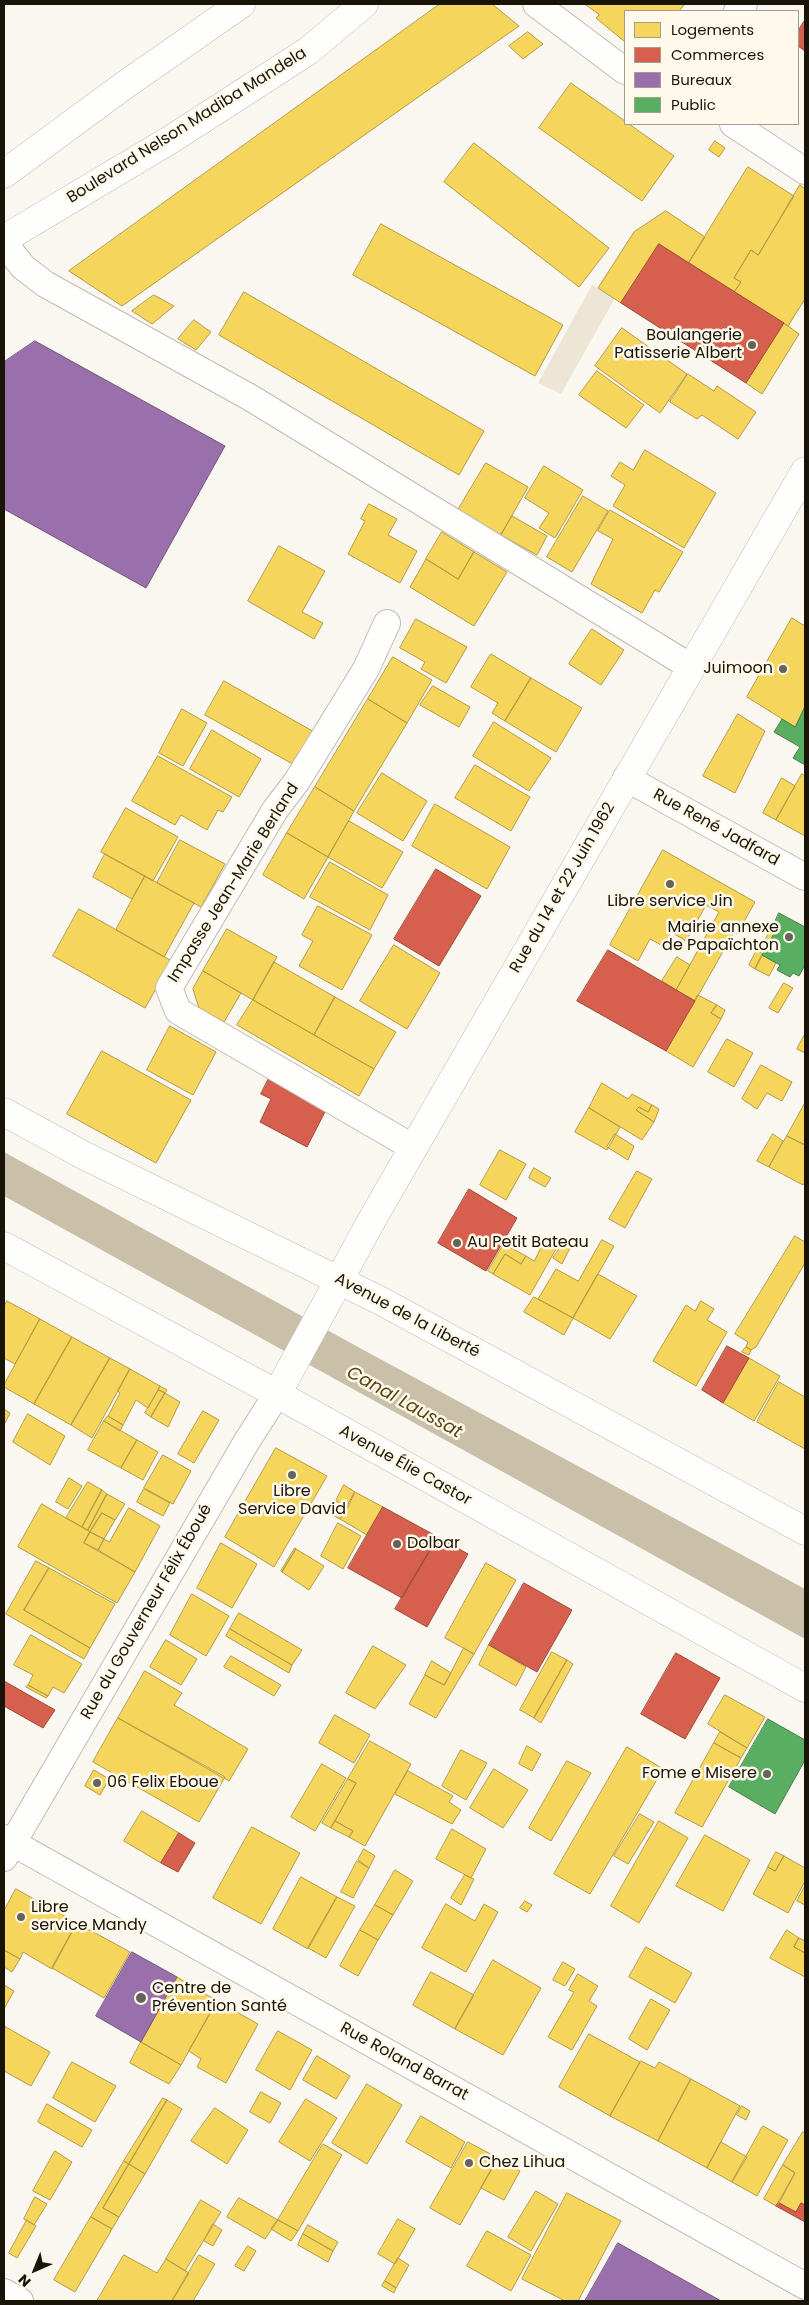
<!DOCTYPE html>
<meta charset="utf-8">
<style>
body{margin:0}
#map{position:relative;width:809px;height:2305px;overflow:hidden;background:#faf7f0;font-family:Poppins,sans-serif}
canvas{display:block}
.frame{position:absolute;inset:0;border:5px solid #191408;pointer-events:none}
.legend{position:absolute;left:624px;top:10px;width:175px;height:115px;box-sizing:border-box;background:#fff9eb;border:1px solid #a39d90;margin:0;padding:6px 9px;list-style:none;font-size:15px;color:#191408}
.legend li{display:flex;align-items:center;gap:10px;height:25px}
.legend b{width:25px;border:1px solid #a39d90}
.north{position:absolute;left:10px;top:2245px;width:50px;height:50px;-webkit-text-stroke:4px #fff9eb;paint-order:stroke;rotate:224deg;font-size:14px;font-weight:700;line-height:20px;text-align:center;color:#191408}
.north::after{content:'';display:block;margin:auto;width:18px;height:22px;background:#191408;clip-path:polygon(50% 0,100% 100%,50% 72%,0 100%)}
</style>
<div id="map">
<canvas width="809" height="2305"></canvas>
<div class="frame"></div>
<ul class="legend">
<li><b style="height:14px;background:#f6d55c"></b>Logements</li>
<li><b style="height:14px;background:#d6604d"></b>Commerces</li>
<li><b style="height:14px;background:#9970ab"></b>Bureaux</li>
<li><b style="height:14px;background:#5aae61"></b>Public</li>
</ul>
<div class="north">N</div>
</div>
<script>
const ctx = document.querySelector('canvas').getContext('2d');
ctx.lineJoin = 'round';
function fill(path, color) {
  ctx.fillStyle = color;
  ctx.fill(path, 'evenodd');
}
function strokePath(path, color, width, dash) {
  ctx.strokeStyle = color;
  ctx.lineWidth = width;
  ctx.lineCap = dash ? 'butt' : 'round';
  ctx.setLineDash(dash || []);
  ctx.stroke(path);
}
function label(font, color, halo, rows, align = 'center') {
  ctx.font = font + ' Poppins,sans-serif';
  ctx.lineWidth = 5;
  ctx.setLineDash([]);
  ctx.textBaseline = 'middle';
  ctx.strokeStyle = halo;
  ctx.fillStyle = color;
  for (const [text, x, y, turn = 0] of rows) {
    ctx.save();
    ctx.translate(x, y);
    ctx.rotate((+turn || 0) * Math.PI / 180);
    ctx.textAlign = isNaN(turn) ? turn : align;
    if (halo) ctx.strokeText(text, 0, 0);
    ctx.fillText(text, 0, 0);
    ctx.restore();
  }
}
const green = new Path2D(`
 M592,285L615,298L561,394L538,383Z`);
const water = new Path2D(`
 M4,1152L358,1347L805,1589V1639L4,1196Z`);
const homes = new Path2D(`
 M440,4H492L519,26L122,306L69,271Z
 M585,4H685L679,11H625V42L596,18L599,15Z
 M528,32L543,44L523,59L509,46Z
 M571,83L625,121V124H629L674,156L642,201L539,128Z
 M715,141L725,148L719,157L709,150Z
 M474,143L609,248L579,287L444,182Z
 M748,167L794,196L758,255L751,250L734,278L741,282L734,292L688,264Z
 M800,185L805,189V299L788,326L734,292L741,282L734,278L751,250L758,255Z
 M666,211L705,237L688,264L659,244L621,303L598,288L634,232Z
 M381,224L563,325L535,376L353,275Z
 M244,292L484,431L459,475L219,335Z
 M154,295L174,306L152,324L132,311Z
 M194,320L211,332L196,350L178,339Z
 M784,323L799,334L762,394L746,383Z
 M622,328L687,374L660,413L595,366Z
 M597,371L644,405L626,428L579,395Z
 M688,374L714,391L717,386L756,412L738,439L702,415L697,419L670,402Z
 M645,450L716,493L684,548L613,506L625,485L611,476L620,462L633,470Z
 M486,463L528,487L501,535L458,510Z
 M544,466L583,490L555,538L539,528L549,513L525,498Z
 M583,496L608,511L572,572L547,557Z
 M369,504L397,519L388,535L417,551L400,583L348,554L365,521L361,519Z
 M610,510L683,552L659,592L655,590L642,613L591,584L613,539L598,531Z
 M512,516L547,536L537,555L501,535Z
 M442,532L474,552L458,579L426,559Z
 M279,546L325,571L302,612L323,623L314,639L248,601Z
 M474,552L507,572L474,626L410,587L426,559L458,579Z
 M792,618L805,626V707L795,727L747,697Z
 M416,619L467,647L446,683L421,669L425,662L400,648Z
 M592,629L624,650L601,685L569,664Z
 M491,654L531,678L505,721L492,713L498,703L471,687Z
 M393,657L432,680L407,723L368,699Z
 M531,678L582,708L556,752L505,721Z
 M224,681L316,733L298,767L205,715Z
 M433,686L470,707L459,727L420,705Z
 M368,699L407,723L354,811L315,787Z
 M182,709L207,723L183,766L159,753Z
 M738,714L765,731L735,793L703,776Z
 M494,722L551,758L529,791L473,756Z
 M212,730L261,759L239,797L190,769Z
 M158,756L232,797L223,812L218,810L207,830L181,815L175,825L132,801Z
 M475,765L530,797L511,831L455,798Z
 M382,773L427,801L403,841L357,813Z
 M802,774L805,776V836L776,820Z
 M782,778L795,786L776,820L763,813Z
 M315,787L354,811L328,857L287,833Z
 M435,804L510,847L487,889L412,846Z
 M126,808L178,837L153,881L101,852Z
 M349,821L403,852L382,888L328,857Z
 M287,833L328,857L304,899L263,875Z
 M180,840L225,864L201,907L157,883Z
 M663,850L755,902L737,934L734,932L695,1001L676,990L719,912L706,905L686,941L671,932L663,946L650,939L638,961L610,945Z
 M105,854L145,876L132,899L93,877Z
 M330,862L388,895L370,930L310,897Z
 M145,876L194,903L164,957L116,930Z
 M318,906L372,935L342,990L299,966L313,941L302,935Z
 M79,909L172,961L145,1008L53,956Z
 M775,922L779,925L767,946L763,944Z
 M227,929L277,957L253,1000L203,971Z
 M394,945L440,973L407,1029L360,1001Z
 M757,950L763,954L755,969L749,965Z
 M762,955L776,963L769,976L755,969Z
 M677,957L690,965L676,990L662,981Z
 M274,962L335,997L314,1035L253,1000Z
 M203,971L241,993L224,1022L199,1008L193,989Z
 M784,983L793,988L778,1013L769,1008Z
 M698,995L717,1005L711,1013L721,1019L693,1067L666,1051Z
 M335,997L396,1032L374,1069L314,1035Z
 M253,1000L374,1069L359,1096L237,1025Z
 M717,1005L725,1010L721,1019L711,1013Z
 M170,1026L216,1052L193,1095L147,1070Z
 M805,1034V1053L797,1049Z
 M727,1039L753,1053L734,1087L708,1072Z
 M102,1051L191,1100L156,1163L67,1114Z
 M761,1065L792,1082L782,1101L767,1093L757,1109L742,1099Z
 M602,1083L628,1099L632,1094L652,1105L648,1112L639,1107L636,1110L654,1122L642,1140L589,1108Z
 M805,1103V1145L787,1136Z
 M652,1105L659,1109L654,1122L636,1110L639,1107L648,1112Z
 M589,1108L620,1127L607,1150L575,1132Z
 M615,1134L634,1146L628,1160L607,1147Z
 M773,1134L783,1141L769,1167L757,1161Z
 M787,1136L805,1145V1182L803,1185L769,1167Z
 M500,1150L526,1164L506,1200L480,1185Z
 M534,1168L551,1178L545,1187L529,1178Z
 M637,1171L652,1179L625,1228L609,1219Z
 M795,1236L805,1242V1263L756,1347L751,1350L746,1347L748,1342L735,1334Z
 M602,1240L614,1246L573,1318L538,1299L556,1269L578,1281Z
 M544,1242L556,1249L530,1295L493,1274L505,1254L521,1264L526,1256L534,1261Z
 M504,1244L526,1256L521,1264L505,1254L493,1274L488,1271Z
 M563,1244L570,1248L562,1264L553,1258Z
 M598,1274L637,1296L610,1339L573,1318Z
 M534,1297L573,1318L564,1335L524,1312Z
 M7,1301L40,1319L15,1364L4,1358V1307Z
 M701,1301L714,1309L707,1320L727,1332L696,1386L653,1361L686,1305L695,1311Z
 M40,1319L72,1337L34,1404L4,1387V1385Z
 M72,1337L110,1358L71,1425L34,1404Z
 M746,1347L751,1350L749,1355L742,1352Z
 M110,1358L130,1369L92,1438L71,1425Z
 M749,1358L780,1376L754,1421L723,1403Z
 M130,1369L160,1386L148,1408L136,1400L123,1425L108,1416L120,1393L118,1391Z
 M779,1382L805,1397V1449L757,1422Z
 M160,1386L167,1390L165,1393L159,1390Z
 M159,1390L165,1393L151,1417L145,1413Z
 M165,1393L180,1402L168,1427L151,1417Z
 M4,1409L10,1413L4,1425Z
 M203,1411L219,1420L194,1463L178,1454Z
 M28,1414L65,1436L50,1465L13,1442Z
 M108,1416L123,1425L120,1431L104,1421Z
 M104,1421L137,1440L121,1468L88,1450Z
 M137,1440L158,1452L143,1480L121,1468Z
 M276,1448L327,1476L274,1567L225,1537Z
 M163,1455L191,1471L173,1504L144,1488Z
 M69,1478L82,1486L68,1509L56,1502Z
 M88,1482L102,1490L82,1527L66,1518Z
 M344,1485L355,1492L348,1507L336,1501Z
 M144,1489L170,1503L163,1516L137,1502Z
 M102,1490L107,1494L88,1530L82,1527Z
 M355,1492L383,1507L367,1535L340,1519Z
 M107,1494L125,1504L115,1520L102,1513L90,1532L88,1530Z
 M336,1501L348,1507L340,1519L328,1513Z
 M42,1504L90,1532L84,1543L135,1572L117,1603L18,1547Z
 M129,1508L160,1526L135,1572L98,1550L104,1539L109,1542Z
 M102,1513L115,1520L104,1539L90,1532Z
 M338,1523L361,1536L343,1569L321,1556Z
 M90,1532L104,1539L98,1550L84,1543Z
 M221,1543L257,1564L232,1608L197,1588Z
 M295,1548L296,1549L282,1572L281,1571Z
 M296,1549L324,1566L309,1590L282,1572Z
 M36,1561L49,1568L24,1610L90,1648L84,1659L6,1614Z
 M486,1563L516,1580L474,1654L445,1638Z
 M49,1568L115,1604L90,1648L24,1610Z
 M192,1594L229,1616L206,1656L170,1635Z
 M239,1613L302,1650L292,1665L230,1629Z
 M230,1629L292,1665L289,1673L226,1636Z
 M31,1635L82,1664L64,1693L53,1687L48,1696L28,1685L33,1675L14,1665Z
 M166,1640L197,1659L181,1685L150,1667Z
 M489,1645L526,1667L516,1686L479,1665Z
 M373,1646L406,1665L375,1709L346,1693Z
 M464,1648L474,1654L436,1718L409,1704L425,1675L444,1685Z
 M552,1652L567,1660L534,1718L520,1710Z
 M231,1656L281,1685L274,1696L224,1667Z
 M567,1660L573,1664L541,1723L534,1718Z
 M432,1661L451,1673L444,1685L425,1675Z
 M145,1671L182,1693L174,1705L248,1749L229,1781L118,1718Z
 M28,1685L48,1696L46,1698L26,1687Z
 M725,1695L765,1717L747,1748L708,1724Z
 M335,1715L370,1735L354,1763L319,1743Z
 M118,1718L225,1777L199,1822L93,1762Z
 M720,1732L747,1748L741,1758L714,1743Z
 M370,1741L411,1764L365,1846L349,1837L353,1831L335,1821L356,1783L348,1779Z
 M714,1743L741,1758L702,1827L675,1813Z
 M527,1746L541,1754L532,1771L519,1764Z
 M627,1747L663,1769L590,1894L554,1874Z
 M461,1750L487,1763L466,1800L442,1786Z
 M567,1761L591,1773L551,1841L529,1828Z
 M322,1764L346,1778L315,1831L291,1817Z
 M494,1769L528,1790L503,1828L470,1808Z
 M94,1770L109,1779L100,1795L85,1786Z
 M408,1771L453,1796L449,1802L461,1810L452,1824L395,1794Z
 M348,1779L356,1783L331,1828L322,1823Z
 M142,1811L179,1833L161,1863L124,1841Z
 M640,1814L654,1822L628,1864L614,1856Z
 M335,1821L353,1831L349,1837L331,1828Z
 M659,1821L688,1838L639,1923L611,1906Z
 M252,1827L300,1853L261,1924L213,1898Z
 M452,1829L486,1849L471,1878L436,1859Z
 M705,1835L750,1860L723,1911L676,1886Z
 M364,1849L375,1856L369,1868L358,1860Z
 M776,1852L784,1856L775,1871L768,1867Z
 M784,1856L805,1868V1881L788,1913L753,1894L768,1867L775,1871Z
 M357,1861L369,1868L353,1898L341,1892Z
 M395,1870L413,1881L393,1915L375,1905Z
 M465,1875L474,1879L461,1905L451,1898Z
 M301,1877L337,1897L308,1949L273,1929Z
 M805,1886V1905L797,1901Z
 M16,1889L77,1923L52,1969L23,1952L20,1959L4,1950V1911Z
 M337,1897L355,1906L326,1958L308,1948Z
 M525,1901L532,1905L527,1912L520,1908Z
 M446,1904L475,1921L484,1904L498,1912L466,1972L422,1948Z
 M375,1905L393,1915L378,1940L360,1930Z
 M77,1923L130,1952L104,1998L52,1968Z
 M360,1930L378,1940L358,1976L340,1966Z
 M787,1930L799,1938L794,1947L805,1953V1977L770,1958Z
 M799,1938L805,1941V1953L794,1947Z
 M646,1947L692,1973L675,2003L629,1977Z
 M4,1950L20,1959L12,1972L4,1967Z
 M493,1960L541,1988L503,2055L455,2029Z
 M563,1962L575,1969L565,1986L553,1980Z
 M431,1972L474,1995L455,2029L413,2005Z
 M578,1974L598,1986L589,2001L597,2006L572,2050L548,2037L574,1992L569,1990Z
 M177,1977L217,2001L181,2065L141,2042Z
 M4,1985L14,1991L4,2009Z
 M651,1999L670,2010L647,2050L629,2039Z
 M217,2001L258,2024L226,2083L197,2067L201,2059L189,2051Z
 M4,2026L50,2052L31,2086L4,2071Z
 M278,2031L312,2050L290,2090L256,2070Z
 M589,2034L640,2062L610,2116L559,2087Z
 M141,2042L181,2065L169,2084L130,2063Z
 M317,2056L350,2076L336,2099L303,2080Z
 M641,2061L655,2068L659,2062L691,2079L658,2141L610,2116Z
 M72,2062L116,2086L95,2122L53,2098Z
 M691,2079L740,2106L707,2168L658,2141Z
 M367,2084L402,2105L367,2164L332,2143Z
 M261,2092L281,2103L270,2123L250,2112Z
 M163,2098L167,2100L129,2164L124,2161Z
 M306,2099L337,2118L310,2161L279,2142Z
 M167,2100L182,2109L145,2174L129,2164Z
 M47,2104L92,2130L82,2147L38,2122Z
 M742,2106L750,2111L746,2120L737,2115Z
 M215,2108L248,2130L227,2164L191,2141Z
 M421,2116L465,2142L451,2168L406,2142Z
 M763,2126L788,2140L757,2196L732,2182Z
 M803,2132L805,2133V2205L801,2203L796,2212L779,2203L795,2173L783,2165Z
 M468,2142L498,2158L460,2225L430,2208Z
 M721,2142L747,2157L732,2182L707,2168Z
 M323,2144L342,2155L298,2231L278,2220Z
 M55,2151L72,2162L50,2200L33,2191Z
 M498,2158L520,2171L504,2200L481,2188Z
 M124,2161L129,2164L103,2208L119,2217L112,2229L91,2217Z
 M129,2164L145,2174L119,2217L103,2208Z
 M783,2165L795,2173L776,2206L764,2199Z
 M536,2191L558,2204L531,2251L508,2237Z
 M567,2193L621,2221L578,2301H565L522,2279Z
 M35,2197L47,2204L34,2225L24,2219Z
 M239,2198L278,2220L265,2239L227,2217Z
 M201,2200L221,2212L185,2271L166,2259Z
 M91,2217L112,2229L75,2292L54,2280Z
 M398,2219L415,2229L395,2264L378,2254Z
 M27,2220L36,2226L17,2258L9,2253Z
 M278,2220L298,2231L291,2241L271,2229Z
 M213,2224L222,2230L213,2246L204,2241Z
 M308,2225L338,2242L333,2251L303,2234Z
 M487,2231L531,2255L511,2291L467,2266Z
 M303,2234L333,2251L328,2262L298,2245Z
 M248,2246L256,2251L244,2271L235,2266Z
 M124,2255L157,2273L166,2259L189,2273L172,2301H97Z
 M199,2255L215,2264L193,2301H172Z
 M398,2258L409,2265L396,2288L385,2281Z
 M385,2281L396,2288L394,2293L382,2286Z`);
const shops = new Path2D(`
 M805,20V51L798,46V31Z
 M659,244L784,323L746,383L621,303Z
 M436,869L481,896L439,966L394,939Z
 M608,950L695,1001L666,1051L577,1001Z
 M269,1078L327,1108L307,1147L260,1122L271,1099L261,1094Z
 M469,1189L517,1218L486,1271L438,1243Z
 M727,1346L749,1358L723,1403L702,1390Z
 M383,1507L438,1537L402,1598L348,1568Z
 M438,1537L468,1554L427,1627L395,1609Z
 M524,1583L572,1610L537,1672L489,1645Z
 M676,1653L720,1678L685,1739L641,1714Z
 M4,1681L55,1710L43,1728L4,1706Z
 M179,1833L195,1843L178,1872L161,1863Z
 M779,2203L796,2212L801,2203L805,2205V2222L776,2206Z`);
const offices = new Path2D(`
 M35,341L225,446L146,588L4,509V362Z
 M132,1952L177,1977L141,2042L96,2016Z
 M618,2243L721,2301H585Z`);
const public = new Path2D(`
 M805,707V765L793,758L800,747L774,732L782,719L795,727Z
 M779,913L805,927V965L799,976L793,973L790,977L777,970L780,965L762,955L779,925L775,922Z
 M768,1719L805,1740V1760L775,1814L729,1787Z`);
const minor = new Path2D(`
 M536,4L625,71
 M737,11L744,4
 M733,124L805,171
 M4,243L23,267L45,284L251,398L691,667
 M387,623L366,669L297,781L275,810L169,988L178,1011L414,1148
 M626,778L805,877
 M4,1838L805,2286
 M4,1858L247,1441L277,1394
 M4,2292L20,2301`);
const tertiary = new Path2D(`
 M4,1112L85,1156L381,1301L805,1531
 M4,1246L277,1394L805,1688
 M277,1394L374,1216L805,471`);
const secondary = new Path2D(`
 M4,174L122,87L241,4
 M4,239L170,140L308,51L364,4`);
const markers = [
 [752,345,5,"#686359"],
 [783,669,5,"#686359"],
 [670,884,5,"#686359"],
 [789,937,5,"#686359"],
 [457,1243,5,"#686359"],
 [292,1475,5,"#686359"],
 [397,1544,5,"#686359"],
 [767,1774,5,"#686359"],
 [97,1783,5,"#686359"],
 [21,1917,5,"#686359"],
 [141,1998,6,"#686359"],
 [469,2163,5,"#686359"]
];
const streetNames = [
 ["Boulevard Nelson Madiba Mandela",187,126,-32],
 ["Rue René Jadfard",716,828,29],
 ["Impasse Jean-Marie Berland",234,883,-58],
 ["Rue du 14 et 22 Juin 1962",563,888,-60],
 ["Avenue de la Liberté",407,1316,28],
 ["Avenue Élie Castor",405,1466,29],
 ["Rue du Gouverneur Félix Éboué",147,1612,-60],
 ["Rue Roland Barrat",404,2062,29]
];
const poiNames = [
 ["Boulangerie",742,336,"right"],
 ["Patisserie Albert",742,354,"right"],
 ["Juimoon",773,669,"right"],
 ["Libre service Jin",670,902,"center"],
 ["Mairie annexe",779,928,"right"],
 ["de Papaïchton",779,946,"right"],
 ["Au Petit Bateau",467,1243],
 ["Libre",292,1492,"center"],
 ["Service David",292,1510,"center"],
 ["Dolbar",407,1544],
 ["Fome e Misere",757,1774,"right"],
 ["06 Felix Eboue",107,1783],
 ["Libre",31,1908],
 ["service Mandy",31,1926],
 ["Centre de",152,1989],
 ["Prévention Santé",152,2007],
 ["Chez Lihua",479,2163]
];
const waterNames = [
 ["Canal Laussat",404,1403,29]
];
fill(green, '#ede6d5');
fill(water, '#cac0aa');
fill(homes, '#f6d55c');
strokePath(homes, '#b49b43', 1);
fill(shops, '#d6604d');
strokePath(shops, '#9d4938', 1);
fill(offices, '#9970ab');
strokePath(offices, '#73547a', 1);
fill(public, '#5aae61');
strokePath(public, '#468046', 1);
strokePath(minor, '#c0bcb2', 28);
strokePath(tertiary, '#c0bcb2', 29);
strokePath(secondary, '#c0bcb2', 29);
strokePath(minor, '#fefefd', 26);
strokePath(tertiary, '#fefefd', 28);
strokePath(secondary, '#fefefd', 28);
for (const [x, y, r, color] of markers) {
  const dot = new Path2D();
  dot.arc(x, y, r, 0, 2 * Math.PI);
  ctx.fillStyle = color;
  ctx.fill(dot);
  strokePath(dot, '#fff9eb', 2);
}
label('16px', '#191408', '#fff9eb', streetNames);
label('16px', '#191408', '#fff9eb', poiNames, 'left');
label('italic 18px', '#574410', '#fff9eb', waterNames);
</script>
